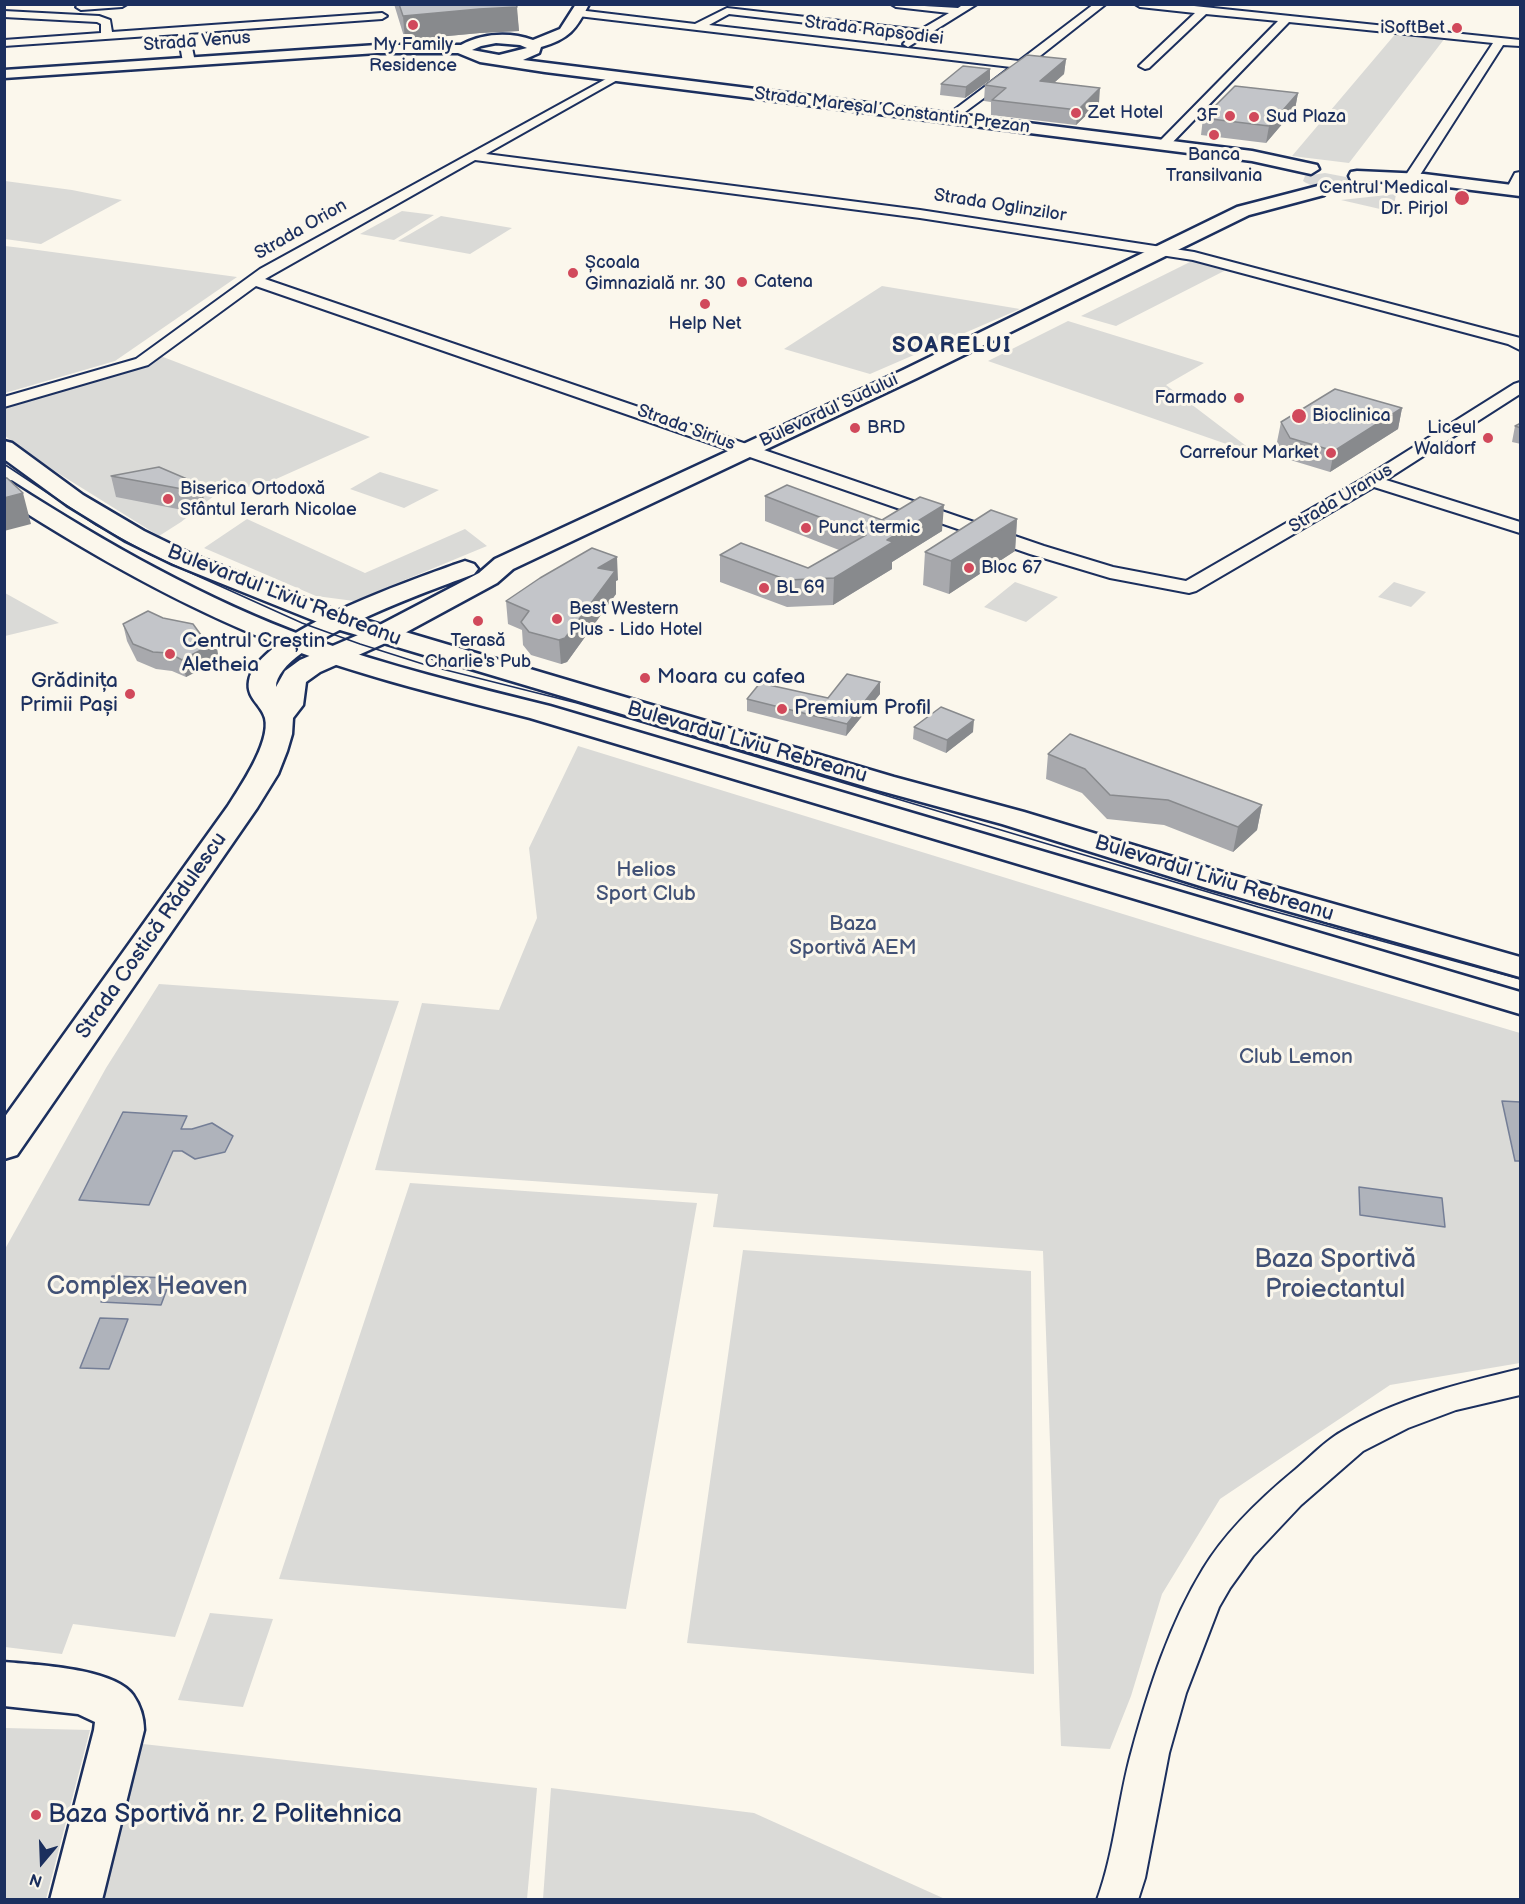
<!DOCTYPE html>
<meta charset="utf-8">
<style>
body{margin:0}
#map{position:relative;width:1525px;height:1904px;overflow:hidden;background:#fbf7ec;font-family:"Balsamiq Sans",sans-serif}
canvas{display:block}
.frame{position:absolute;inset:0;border:6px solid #1b2f5e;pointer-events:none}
.north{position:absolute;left:12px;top:1832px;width:60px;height:60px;-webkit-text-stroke:4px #fbf7ec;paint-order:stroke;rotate:199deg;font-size:16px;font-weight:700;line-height:24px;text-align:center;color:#1b2f5e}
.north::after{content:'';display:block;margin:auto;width:21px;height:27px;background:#1b2f5e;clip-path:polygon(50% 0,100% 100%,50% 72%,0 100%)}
</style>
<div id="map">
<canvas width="1525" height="1904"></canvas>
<div class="frame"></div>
<div class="north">N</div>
</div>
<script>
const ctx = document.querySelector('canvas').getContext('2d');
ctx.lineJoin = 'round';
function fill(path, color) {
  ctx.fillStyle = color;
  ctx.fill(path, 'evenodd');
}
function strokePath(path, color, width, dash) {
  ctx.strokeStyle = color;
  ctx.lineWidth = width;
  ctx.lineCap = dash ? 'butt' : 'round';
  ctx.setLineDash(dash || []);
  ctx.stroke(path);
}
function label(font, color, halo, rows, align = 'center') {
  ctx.font = font + ' "Balsamiq Sans",sans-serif';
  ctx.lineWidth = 6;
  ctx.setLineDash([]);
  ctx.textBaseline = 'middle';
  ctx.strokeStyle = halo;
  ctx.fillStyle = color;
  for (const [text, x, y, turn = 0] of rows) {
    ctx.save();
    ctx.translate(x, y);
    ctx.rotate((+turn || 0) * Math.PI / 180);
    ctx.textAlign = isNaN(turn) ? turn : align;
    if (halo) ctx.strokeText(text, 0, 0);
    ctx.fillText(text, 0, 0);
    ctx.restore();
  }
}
const green = new Path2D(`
 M1397,32L1445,38L1349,163L1292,156Z
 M1325,173L1346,177L1351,183C1339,192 1315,189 1303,181L1305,176Z
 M5,181L72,190L122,200L41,244L5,239Z
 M1396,194L1393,212L1341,200Z
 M402,211L434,215L394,240L360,234Z
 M441,216L512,228L470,254L398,241Z
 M5,246L30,249L237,277L115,361L5,393Z
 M1194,260L1228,269L1116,326L1081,316Z
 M882,286L1020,309L870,374L784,349Z
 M1068,321L1204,363L1166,385L1258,455L988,361Z
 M155,354L171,360L370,437L256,488L229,484L181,522L159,536L53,470L5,436V401Z
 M380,472L439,490L404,508L350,489Z
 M247,519L365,573L465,529L487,546L354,601L316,596L204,548Z
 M1015,582L1058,597L1026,622L984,607Z
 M1394,582L1426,592L1411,607L1378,597Z
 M5,593L59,623L5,636Z
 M578,746L1204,939L1520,1033V1363L1390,1385L1220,1499L1162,1594L1131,1696L1110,1749L1061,1746L1043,1251L713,1227L718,1194L375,1170L422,1003L499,1010L537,918L529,848Z
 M159,984L399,1001L175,1637L73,1624L62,1654L5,1647V1249L106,1068Z
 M410,1183L697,1203L626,1609L279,1579Z
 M743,1250L1031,1271L1034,1674L687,1643Z
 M210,1613L273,1619L243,1707L178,1700Z
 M5,1728L90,1730L46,1899H5Z
 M134,1743L537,1788L527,1899L93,1900Z
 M551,1788L754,1813L945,1899H543Z`);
const water = new Path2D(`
 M1502,1101L1520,1102V1161H1515Z
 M123,1112L187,1116L181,1129H192L212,1123L233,1136L225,1152L195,1159L182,1151H173L149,1205L79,1200Z
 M1359,1187L1442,1198L1445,1227L1360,1215Z
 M112,1276L171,1278L161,1305L101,1302Z
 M100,1318L128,1319L109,1369L80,1368Z`);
const street = new Path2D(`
 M127,4L122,7L81,10L76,7L79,4Z
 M891,4L958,8L964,4H977L908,47L903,44L912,35L729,14L709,25L1019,61L1094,4H1106L1026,67L950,123L946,122V116L1011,67L578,16L573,13L578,10L695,24L727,8L920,30L949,13L896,7Z
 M1135,4H1175L1520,40V46L1503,45L1418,178L1411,182L1404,178L1493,43L1289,22L1167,148H1159L1157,145L1159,142L1278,21L1206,14L1149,68L1145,69L1139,66L1141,64L1195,13L1140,7Z
 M4,11L99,16L110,20L112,32L382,13L387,16L382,19L189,33L195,62L189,65L183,62L178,34L4,46V40L101,33V24L97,22L4,17Z
 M615,74L621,77L619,79L486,154L920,210L1194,252L1520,338V350L1508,344L1193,260L920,218L475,160L265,279L1044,546L1113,567L1186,581L1366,477L1514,384L1520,382V394L1386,480L1520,522V533L1374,487L1196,591L1189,593L1110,578L1030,554L256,286L148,365L4,407V397L136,359L260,269Z
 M1520,172V188L1518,193H1508L1506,190L1515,173Z
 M1520,1369V1395L1456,1410L1408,1428L1363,1451L1301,1505L1253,1556L1230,1588L1219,1607L1186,1693L1169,1753L1145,1878L1138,1900H1097C1115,1851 1118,1799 1132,1750C1149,1688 1170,1623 1203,1569C1226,1531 1262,1497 1296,1469C1310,1457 1325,1441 1341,1432C1396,1399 1458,1384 1520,1369Z`);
const secondary = new Path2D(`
 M576,4H589C576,30 569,39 541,47L539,53L523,60L1252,151L1317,165L1319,169L1311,174L1252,161L545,72L480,62L458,53H377L4,78V70L377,45H461C483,33 510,32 533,40L560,29ZM496,43L520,45L527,48L499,55L472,50L481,46Z
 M1357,171L1424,174L1520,186V196L1424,184L1351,180L1349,176L1351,172Z
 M1318,186L1324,187L1327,191L1324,195L1249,215L917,378L513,569L497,583L390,641L320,672L306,682L303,705L293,718L292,734L287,751L278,774L257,808L17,1155L4,1159V1118L228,806C240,787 271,742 265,718C261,704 246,698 249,681C257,632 413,580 456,564L465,561L474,564L478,569L474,574C435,589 277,643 276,687L285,671L300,660L372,629L479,573L495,559L903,370L1237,207Z
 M4,1662C35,1665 114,1668 133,1695C140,1705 144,1718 144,1730L102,1900H50L94,1730L95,1722L78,1714L4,1706Z`);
const primary = new Path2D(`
 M4,441L12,443L83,495L144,531L191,554L348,615L894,777L1024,812L1232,875L1520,957V977L1210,889L1002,824L874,789L330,627L173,564L126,541L67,505L4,459Z
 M4,481L12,483C106,543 205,600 310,638C388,666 469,686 550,706L1520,992V1014L530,718C449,697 368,678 290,649C190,611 94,557 4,499Z`);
const tram = new Path2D(`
 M4,464L96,525L149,554L302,623L360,644L426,665L577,703L1258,907L1520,979`);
const wall = new Path2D(`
 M394,4H516L519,31L480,33L405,40Z
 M1066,59L1064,74L1055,82L1099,103L1076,125L991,115V102L984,101L985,85Z
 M990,69V80L965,98L940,95L941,84Z
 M1298,93L1295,109L1266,143L1201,135L1203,118Z
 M1402,408L1398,429L1330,472L1287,459L1277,442L1281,422Z
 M1521,423V444L1512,442L1515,426Z
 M111,476L201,485L205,506L203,514L116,497Z
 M765,496L882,520L942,531L892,562V569L833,605L787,607L720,582V555L808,568L839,550L765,521Z
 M1017,519L1015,551L949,594L923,585L925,552Z
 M618,580L616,581V594L567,662L561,664L531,655L523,645L522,630L508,624L506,601Z
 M123,624L201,635L219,660L186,677L172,671L156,669L137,661L127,641Z
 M880,682V694L846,736L747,711V699L828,698Z
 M914,727L973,732L946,753L913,739Z
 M1048,754L1262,805L1257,830L1233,852L1164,825L1107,819L1082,793L1046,779Z`);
const shadedWall = new Path2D(`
 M517,7L519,31L480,33L405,40L403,16L479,9Z
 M1066,59L1064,74L1039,96L1040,81Z
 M990,69V80L965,98L966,87Z
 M1100,88L1099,103L1076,125L1078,110Z
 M1298,93L1295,109L1266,143L1269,126Z
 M1402,408L1398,429L1330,472L1334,451Z
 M201,485L205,506L203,514L199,492Z
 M23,493L31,524L4,531V498Z
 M944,505L942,531L892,562V569L833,605L834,578L887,540Z
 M1017,519L1015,551L949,594L951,561Z
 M617,557L618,580L616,581V594L567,662L561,664L559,640L598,568Z
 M216,642L219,660L186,677L182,660Z
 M880,682V694L846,736L847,724Z
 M974,720L973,732L946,753L947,740Z
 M1262,805L1257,830L1233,852L1238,827Z`);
const building = new Path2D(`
 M399,4H516L517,7L479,9L403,16Z
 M1027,55L1066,59L1040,81L1100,88L1078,110L992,100L1006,88L985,85Z
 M963,66L990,69L966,87L941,84Z
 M1235,86L1298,93L1269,126L1203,118Z
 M1335,389L1402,408L1334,451L1290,438L1281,422Z
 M1521,423V428L1515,426Z
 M159,467L201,485L199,492L111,476Z
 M4,478H7L23,493L4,498Z
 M787,485L882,520L920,497L944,505L887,540L893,542L834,578L787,580L720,555L741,543L808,568L866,535L765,496Z
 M991,510L1017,519L951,561L925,552Z
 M592,548L617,557L598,568L615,571L565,638L559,640L529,632L521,622L529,611L506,601L540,578Z
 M148,611L163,618L193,624L201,635L216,642L182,660L169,653L153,652L133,644L123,624Z
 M847,674L880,682L847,724L747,699L760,683L828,698Z
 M941,707L974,720L947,740L914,727Z
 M1070,734L1262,805L1238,827L1168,800L1110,795L1085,769L1048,754Z`);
const markers = [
 [413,25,6,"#d1495b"],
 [1457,28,6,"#d1495b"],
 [1076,113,6,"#d1495b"],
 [1230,116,6,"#d1495b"],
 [1254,117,6,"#d1495b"],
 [1214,135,6,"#d1495b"],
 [1462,198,8,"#d1495b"],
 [573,273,6,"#d1495b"],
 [742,282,6,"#d1495b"],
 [705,304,6,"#d1495b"],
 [1239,398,6,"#d1495b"],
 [1299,416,8,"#d1495b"],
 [855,428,6,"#d1495b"],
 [1488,438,6,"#d1495b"],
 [1331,453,6,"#d1495b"],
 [168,499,6,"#d1495b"],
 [806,528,6,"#d1495b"],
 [969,568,6,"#d1495b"],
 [764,588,6,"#d1495b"],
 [557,619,6,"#d1495b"],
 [478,621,6,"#d1495b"],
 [170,654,6,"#d1495b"],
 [645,678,6,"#d1495b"],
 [130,694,6,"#d1495b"],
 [782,709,6,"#d1495b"],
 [36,1815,6,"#d1495b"]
];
const farPoinames = [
 ["iSoftBet",1445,28,"right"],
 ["My Family",413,45,"center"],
 ["Residence",413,66,"center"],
 ["Zet Hotel",1088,113],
 ["3F",1218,116,"right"],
 ["Sud Plaza",1266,117],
 ["Banca",1214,155,"center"],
 ["Transilvania",1214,176,"center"],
 ["Centrul Medical",1448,188,"right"],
 ["Dr. Pirjol",1448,209,"right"],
 ["Școala",585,263],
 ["Gimnazială nr. 30",585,284],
 ["Catena",754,282],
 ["Help Net",705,324,"center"],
 ["Farmado",1227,398,"right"],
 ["Bioclinica",1312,416],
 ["BRD",867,428],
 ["Liceul",1476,428,"right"],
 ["Waldorf",1476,449,"right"],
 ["Carrefour Market",1319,453,"right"],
 ["Biserica Ortodoxă",180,489],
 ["Sfântul Ierarh Nicolae",180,510],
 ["Punct termic",818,528],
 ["Bloc 67",981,568],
 ["BL 69",776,588],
 ["Best Western",569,609],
 ["Plus - Lido Hotel",569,630],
 ["Terasă",478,641,"center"],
 ["Charlie's Pub",478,662,"center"]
];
const farStreetnames = [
 ["Strada Rapsodiei",874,31,7],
 ["Strada Venus",197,42,-4],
 ["Strada Mareșal Constantin Prezan",892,111,7],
 ["Strada Oglinzilor",1000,206,9],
 ["Strada Orion",301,230,-30],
 ["Bulevardul Sudului",829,411,-25],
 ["Strada Sirius",686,428,20],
 ["Strada Uranus",1341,499,-31]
];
const streetNames = [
 ["Bulevardul Liviu Rebreanu",284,596,21],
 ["Bulevardul Liviu Rebreanu",747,743,16],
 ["Bulevardul Liviu Rebreanu",1214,879,17],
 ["Strada Costică Rădulescu",152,936,-55]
];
const poiNames = [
 ["Centrul Creștin",182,642],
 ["Aletheia",182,666],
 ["Moara cu cafea",657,678],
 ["Grădinița",118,682,"right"],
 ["Primii Pași",118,706,"right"],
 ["Premium Profil",794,709]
];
const parkNames = [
 ["Helios",646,871],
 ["Sport Club",646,895],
 ["Baza",853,925],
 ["Sportivă AEM",853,949],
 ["Club Lemon",1296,1058]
];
const farDistrictnames = [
 ["SOARELUI",952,346]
];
const nearParknames = [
 ["Baza Sportivă",1335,1260],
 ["Proiectantul",1335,1290],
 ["Complex Heaven",147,1287]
];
const nearPoinames = [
 ["Baza Sportivă nr. 2 Politehnica",48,1815]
];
fill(green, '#dadad7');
fill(water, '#afb3bb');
strokePath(water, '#747e96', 1.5);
strokePath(street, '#1b2f5e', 4);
strokePath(secondary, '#1b2f5e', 5);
strokePath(primary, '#1b2f5e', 5);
fill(street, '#fbf7ec');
fill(secondary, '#fbf7ec');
fill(primary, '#fbf7ec');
strokePath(tram, '#1b2f5e', 1.5);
fill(wall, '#a8a9ad');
fill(shadedWall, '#888a8d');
fill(building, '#c3c5c9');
strokePath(building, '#888a8d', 1.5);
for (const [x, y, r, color] of markers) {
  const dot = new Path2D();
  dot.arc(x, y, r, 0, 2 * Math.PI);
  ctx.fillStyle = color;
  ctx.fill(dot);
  strokePath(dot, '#fbf7ec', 2);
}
label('18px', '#1b2f5e', '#fbf7ec', farPoinames, 'left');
label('18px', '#1b2f5e', '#fbf7ec', farStreetnames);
label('21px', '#1b2f5e', '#fbf7ec', streetNames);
label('21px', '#1b2f5e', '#fbf7ec', poiNames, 'left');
label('21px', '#415176', '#fbf7ec', parkNames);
ctx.letterSpacing = '1.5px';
label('bold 22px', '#1b2f5e', '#fbf7ec', farDistrictnames);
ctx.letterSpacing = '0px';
label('26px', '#415176', '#fbf7ec', nearParknames);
label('26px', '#1b2f5e', '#fbf7ec', nearPoinames, 'left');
</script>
